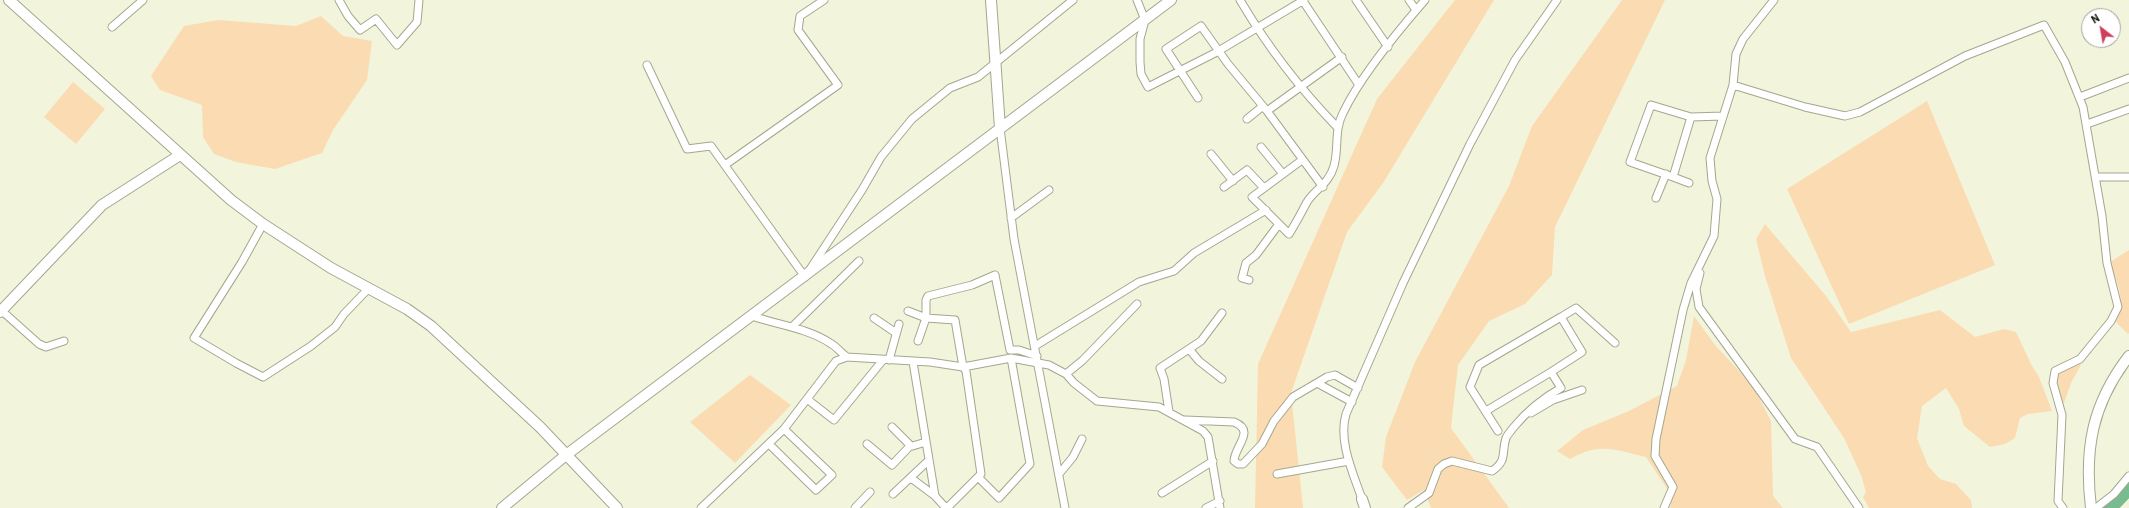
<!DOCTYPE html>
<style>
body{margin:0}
#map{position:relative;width:2129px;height:508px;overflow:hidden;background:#f2f5dc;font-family:Barlow,sans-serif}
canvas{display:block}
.north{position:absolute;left:2081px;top:8px;width:40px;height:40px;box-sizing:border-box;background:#fff;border:1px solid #a3a39f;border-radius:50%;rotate:329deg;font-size:11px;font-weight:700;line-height:16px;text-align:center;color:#181910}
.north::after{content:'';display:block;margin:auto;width:14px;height:18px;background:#cf3e5a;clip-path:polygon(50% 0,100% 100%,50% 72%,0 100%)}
</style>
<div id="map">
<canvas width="2129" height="508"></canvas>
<div class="north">N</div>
</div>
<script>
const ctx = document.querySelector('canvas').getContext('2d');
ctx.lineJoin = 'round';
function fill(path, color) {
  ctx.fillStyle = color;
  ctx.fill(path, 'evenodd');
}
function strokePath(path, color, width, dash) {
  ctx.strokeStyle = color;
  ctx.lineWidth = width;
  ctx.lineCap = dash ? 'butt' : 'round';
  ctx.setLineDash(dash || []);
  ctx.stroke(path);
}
const green = new Path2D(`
 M1455,0H1494L1383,183L1347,232L1291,393L1303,508H1255L1258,364L1377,99Z
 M1622,0H1665L1555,227L1552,275L1525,304L1489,321L1458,365L1451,428L1509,508H1431L1424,490L1407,500L1382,467L1386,437L1415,362L1509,186L1532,126Z
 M321,16L343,36L372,41L367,80L333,130L322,153L275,169L236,162L214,154L203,137L202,105L160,90L151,76L184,26L218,20L296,26Z
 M73,82L105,109L76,144L44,117Z
 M1927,101L1995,265L1849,324L1787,189Z
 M1765,224L1826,296L1851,332L1940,310L1975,337L2004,329L2016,332L2031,364L2039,377L2052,411L2028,414L2020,418L2015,438L2005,444L1990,447L1964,426L1959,409L1946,388L1922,406L1917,438L1928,466L1940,479L1956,484L1971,500L1972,508H1869L1863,497L1866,492L1861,475L1844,438L1791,358L1765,276L1756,239Z
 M2129,250V333L2128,334L2116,322C2127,301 2117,284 2110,262Z
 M1694,316L1715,345L1753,386L1771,421L1773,496L1783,508H1670L1672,496L1646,457C1613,450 1601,442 1570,459L1557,451L1583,430L1629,411L1677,386L1686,360Z
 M2079,362L2081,365L2071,383L2064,403H2062L2056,384L2058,374Z
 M750,375L791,405L735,463L690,422Z`);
const river = new Path2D(`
 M2110,508L2129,488`);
const street = new Path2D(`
 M339,0L348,16L360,30L376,19L397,45L417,22L419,0
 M1137,0L1145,20L1140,39V62L1141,74L1148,87L1215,53L1304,0
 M1240,0C1267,46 1301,90 1338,128
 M1356,0L1388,47
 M1409,0L1416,10
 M1303,1L1359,85
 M112,27L143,0
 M647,65L687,149L711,146L805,277L862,190L881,157L912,119L950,88L978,77L1073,0
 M1733,85L1805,107L1845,116L1860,112L1965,56L2044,25L2065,62L2083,107L2102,216L2107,263L2118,307L2111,321L2080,359L2055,371L2053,383L2062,415L2058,501L2063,508
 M2080,97L2129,78
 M1198,98L1166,49L1201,26L1228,64L1267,111L1323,187
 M1267,111L1342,57
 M1691,117L1673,177L1630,162L1651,105L1691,117L1723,116
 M1247,119L1263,106
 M2087,124L2129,109
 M1000,128L1014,239L1065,508
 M1261,147L1283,174
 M1211,154L1233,181
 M1302,160L1252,197L1289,234C1296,223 1301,213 1307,202C1315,189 1329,184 1334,166C1339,148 1334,130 1343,113C1360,77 1398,31 1425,0
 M725,165L838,85L798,30L800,16L824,0
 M1673,177L1689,183
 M2096,177H2129
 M1224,187L1247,170L1264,188
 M1656,198L1666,174
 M1011,218L1049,190
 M263,224L242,262L194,338L236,363L263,377L311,346L335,327L344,314L368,289
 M1700,273L1696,289L1699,307L1795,439L1817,447L1859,508
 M1249,280L1242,278L1246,263L1256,255L1279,224
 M1,310L39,344L46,347L64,341
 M908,311L926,318L955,320L963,367L966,371L981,474L947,508
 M752,316C778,325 807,328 830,343C836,346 841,353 847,357
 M1561,317L1576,308L1615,343
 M874,318L896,333
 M793,326L859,261
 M918,341L926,318V300L928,296L972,285L995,275L1010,350H1019L1037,356
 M1035,346L1139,282L1174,271L1194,253L1266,210
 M1189,349L1199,361L1222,379
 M889,360L899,324
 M913,362L935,496L946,508
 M1066,374L1083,360L1137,304
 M1317,383L1352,402
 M807,399L834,420L883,360
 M1486,411L1551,372
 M1169,412L1164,379L1160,368L1201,341L1222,313
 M1531,413L1553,400L1582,390
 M1185,420L1234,422C1256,431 1235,445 1234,461L1238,464H1243L1262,444L1274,421L1293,397L1327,377L1335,375L1358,388
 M892,427L911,446
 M769,444L816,490L832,475L784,429
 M867,444L892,465L909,447L926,442
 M1059,474L1073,457L1082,439
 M1277,474L1349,461
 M978,477L999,498L1030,464L1011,358
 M911,478L935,496
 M1162,493L1213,461
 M893,494L929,460
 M1362,499C1353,473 1338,441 1346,414L1403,283L1470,144L1515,60L1557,0
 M701,508L784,429L836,361L847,357L930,362L963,367L1011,358L1038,363L1049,365L1066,374L1074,383L1097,401L1159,407L1203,431L1208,437L1220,508
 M855,508L870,492
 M1206,508L1220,501
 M1408,508L1429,493L1438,469L1444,464L1452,461L1492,471C1508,460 1501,453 1506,438C1507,435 1511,431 1513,428C1527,411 1541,399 1561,388L1551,372L1582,352L1561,317L1479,365L1470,387L1498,431
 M1664,508L1673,487L1655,456L1656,439L1683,310L1691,283L1714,236L1717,199L1712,181L1710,158L1733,85L1736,54L1743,39L1774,0
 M2096,508L2114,494L2129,476`);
const secondary = new Path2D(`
 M9,0L231,200L263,224L331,268L407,309L431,326L540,427L617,508
 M991,0L1000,128
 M0,312L102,205L180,155
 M1362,499L1365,508
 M502,508L566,455L1171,0
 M2091,508C2084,449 2092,404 2129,356`);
fill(green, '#fbdbb2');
strokePath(river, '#78bb8e', 14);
strokePath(street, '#a4a78f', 9);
strokePath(secondary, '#a4a78f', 12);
strokePath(street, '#fff', 7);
strokePath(secondary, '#fff', 10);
</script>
